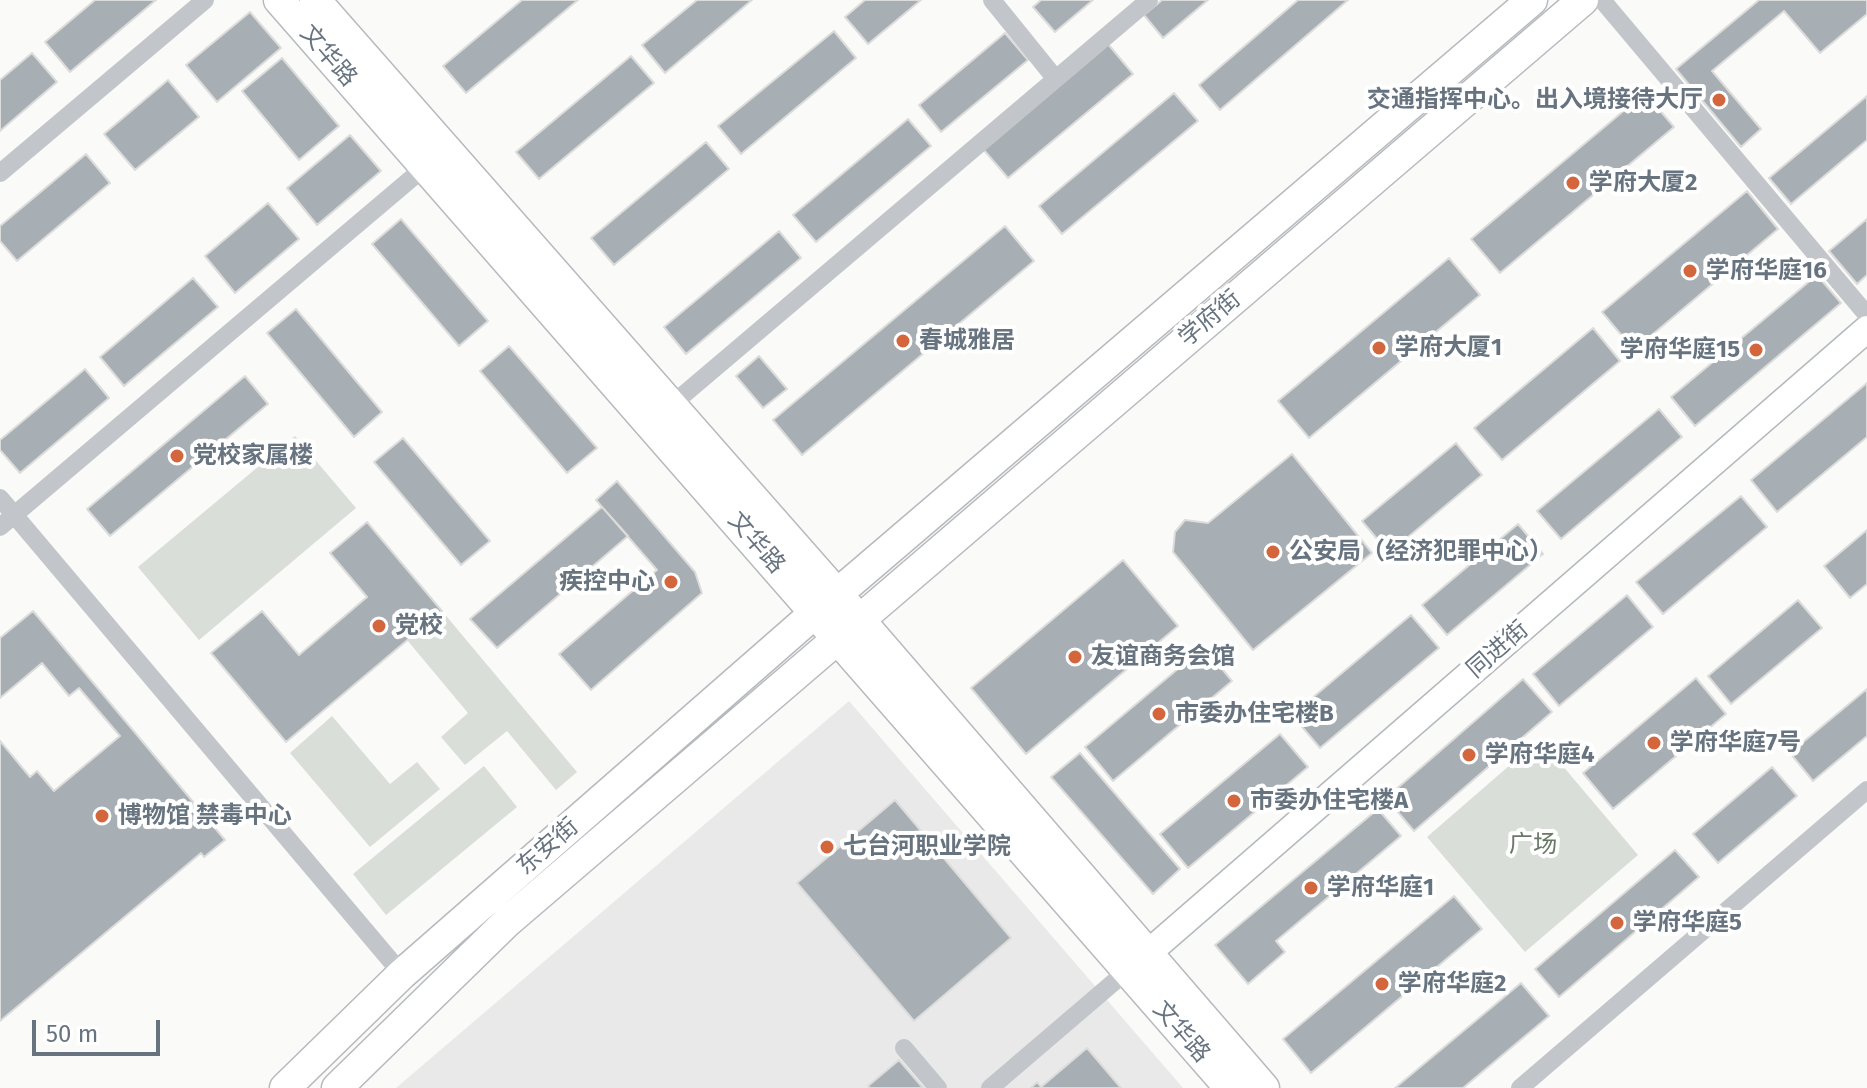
<!DOCTYPE html>
<meta charset="utf-8">
<style>
body{margin:0}
#map{position:relative;width:1867px;height:1088px;overflow:hidden;background:#fafaf8;font-family:"Fira Sans",sans-serif}
canvas{display:block}
.scale{position:absolute;left:32px;top:1020px;width:128px;height:36px;box-sizing:border-box;border:4px solid #677480;border-top:0;padding-left:10px;font-size:24px;line-height:28px;white-space:nowrap;color:#677480;-webkit-text-stroke:6px #fff;paint-order:stroke}
</style>
<div id="map">
<canvas width="1867" height="1088"></canvas>
<div class="scale">50 m</div>
</div>
<script>
const ctx = document.querySelector('canvas').getContext('2d');
ctx.lineJoin = 'round';
function fill(path, color) {
  ctx.fillStyle = color;
  ctx.fill(path, 'evenodd');
}
function strokePath(path, color, width, dash) {
  ctx.strokeStyle = color;
  ctx.lineWidth = width;
  ctx.lineCap = dash ? 'butt' : 'round';
  ctx.setLineDash(dash || []);
  ctx.stroke(path);
}
function label(font, color, halo, rows, align = 'center') {
  ctx.font = font + ' "Fira Sans","Noto Sans SC",sans-serif';
  ctx.lineWidth = 8;
  ctx.setLineDash([]);
  ctx.textBaseline = 'middle';
  ctx.strokeStyle = halo;
  ctx.fillStyle = color;
  for (const [text, x, y, turn = 0] of rows) {
    ctx.save();
    ctx.translate(x, y);
    ctx.rotate((+turn || 0) * Math.PI / 180);
    ctx.textAlign = isNaN(turn) ? turn : align;
    if (halo) ctx.strokeText(text, 0, 0);
    ctx.fillText(text, 0, 0);
    ctx.restore();
  }
}
const built = new Path2D(`
 M849,701L1183,1088H396Z`);
const green = new Path2D(`
 M295,436L356,508L199,640L138,567Z
 M442,611L577,772L556,790L507,731L465,765L441,737L468,713L407,640Z
 M332,716L390,784L417,762L440,789L370,847L290,753Z
 M1540,739L1638,855L1525,952L1427,837Z
 M484,766L517,807L386,915L353,874Z`);
const building = new Path2D(`
 M95,0H156L70,72L45,42Z
 M522,0H578L466,93L443,66Z
 M697,0H752L665,73L642,45Z
 M865,0H921L868,44L845,17Z
 M1041,0H1093L1055,32L1033,7Z
 M1162,0H1208L1163,38L1144,15Z
 M1298,0H1348L1220,110L1199,85Z
 M1759,0H1867V14L1820,53L1784,11L1712,71L1761,129L1741,147L1676,69Z
 M250,12L281,48L217,102L186,65Z
 M834,31L856,58L741,154L718,126Z
 M1005,33L1028,60L941,132L919,105Z
 M1108,44L1133,74L1008,178L983,149Z
 M32,53L57,82L0,131V80Z
 M631,56L654,83L539,179L516,152Z
 M282,58L339,126L299,160L242,91Z
 M168,80L199,117L135,170L104,134Z
 M1174,93L1198,121L1062,234L1039,206Z
 M1645,93L1674,127L1500,273L1471,239Z
 M1867,96V140L1791,204L1769,178Z
 M908,119L931,146L816,242L793,215Z
 M350,135L381,171L317,225L287,188Z
 M706,142L729,169L614,265L591,238Z
 M86,154L110,183L17,261L0,241V226Z
 M1747,191L1778,229L1634,350L1602,312Z
 M268,203L299,239L235,293L205,256Z
 M401,219L488,321L459,346L372,244Z
 M1867,219V275L1857,284L1829,251Z
 M1005,226L1034,261L802,455L773,420Z
 M779,231L801,258L686,354L664,327Z
 M1449,258L1480,295L1309,438L1278,401Z
 M1817,275L1841,303L1695,426L1671,397Z
 M193,278L218,307L124,386L100,357Z
 M296,309L382,412L354,437L267,333Z
 M1593,328L1620,361L1502,460L1474,428Z
 M509,346L597,448L567,473L480,371Z
 M759,356L787,389L763,408L736,376Z
 M85,369L109,398L20,473L0,450V440Z
 M245,376L268,404L110,536L87,509Z
 M1867,383V437L1777,512L1751,480Z
 M1659,409L1682,437L1561,539L1537,511Z
 M403,438L490,541L461,565L374,462Z
 M1456,443L1482,475L1389,553L1362,521Z
 M1292,454L1372,553L1253,650L1173,552L1175,532L1185,520L1208,523Z
 M617,481L695,572L702,593L591,690L559,654L657,570L596,500Z
 M1741,496L1767,527L1663,614L1636,582Z
 M602,507L628,536L497,648L470,619Z
 M367,522L442,611L286,742L211,653L262,611L299,655L367,597L330,553Z
 M1518,524L1543,554L1447,635L1422,605Z
 M1867,530V584L1850,598L1824,566Z
 M1123,560L1178,626L1026,754L971,688Z
 M1627,595L1653,627L1559,706L1533,674Z
 M1798,600L1822,628L1731,704L1708,676Z
 M33,611L225,840L204,857L201,853L0,1021V741L30,777L37,771L54,791L120,736L79,688L69,696L42,663L0,698V638Z
 M1411,615L1439,648L1320,748L1292,715Z
 M1204,647L1232,681L1113,781L1085,747Z
 M1696,678L1726,714L1613,809L1583,773Z
 M1523,679L1552,712L1414,831L1386,798Z
 M1867,689V736L1813,781L1790,753Z
 M1280,734L1308,767L1188,868L1160,834Z
 M1080,753L1180,869L1153,894L1051,777Z
 M1772,767L1797,796L1718,863L1693,834Z
 M895,800L1011,938L914,1021L797,883Z
 M1378,809L1401,836L1276,941L1285,952L1248,984L1215,945Z
 M1675,850L1699,877L1559,997L1535,969Z
 M1454,896L1482,929L1311,1073L1283,1039Z
 M1521,983L1549,1016L1463,1088H1395Z
 M1087,1048L1121,1088H1031L1037,1082L1041,1087Z
 M899,1060L923,1088H870L868,1086Z`);
const street = new Path2D(`
 M992,0L1055,78
 M1602,0L1867,315
 M0,173L205,0
 M669,407L1149,0
 M0,498L402,974
 M0,527L432,161
 M904,1048L938,1088
 M990,1088L1128,970
 M1520,1088L1867,790`);
const secondary = new Path2D(`
 M1132,967L1867,329`);
const primary = new Path2D(`
 M279,0L1230,1088
 M315,0L838,595L1264,1088
 M285,1088L402,974L816,612L1532,0
 M337,1088L507,922L1583,0`);
const markers = [
 [1719,100,8,"#d4663e"],
 [1573,183,8,"#d4663e"],
 [1690,271,8,"#d4663e"],
 [903,341,8,"#d4663e"],
 [1379,348,8,"#d4663e"],
 [1756,350,8,"#d4663e"],
 [177,456,8,"#d4663e"],
 [1273,552,8,"#d4663e"],
 [671,582,8,"#d4663e"],
 [379,626,8,"#d4663e"],
 [1075,657,8,"#d4663e"],
 [1159,714,8,"#d4663e"],
 [1654,743,8,"#d4663e"],
 [1469,755,8,"#d4663e"],
 [1234,801,8,"#d4663e"],
 [102,816,8,"#d4663e"],
 [827,847,8,"#d4663e"],
 [1311,888,8,"#d4663e"],
 [1617,923,8,"#d4663e"],
 [1382,984,8,"#d4663e"]
];
const streetNames = [
 ["文华路",328,56,49],
 ["学府街",1210,319,-40],
 ["文华路",756,543,49],
 ["同进街",1498,650,-41],
 ["东安街",548,847,-41],
 ["文华路",1181,1032,49]
];
const poiNames = [
 ["交通指挥中心。出入境接待大厅",1703,100,"right"],
 ["学府大厦2",1589,183],
 ["学府华庭16",1706,271],
 ["春城雅居",919,341],
 ["学府大厦1",1395,348],
 ["学府华庭15",1740,350,"right"],
 ["党校家属楼",193,456],
 ["公安局（经济犯罪中心）",1289,552],
 ["疾控中心",655,582,"right"],
 ["党校",395,626],
 ["友谊商务会馆",1091,657],
 ["市委办住宅楼B",1175,714],
 ["学府华庭7号",1670,743],
 ["学府华庭4",1485,755],
 ["市委办住宅楼A",1250,801],
 ["博物馆 禁毒中心",118,816],
 ["七台河职业学院",843,847],
 ["学府华庭1",1327,888],
 ["学府华庭5",1633,923],
 ["学府华庭2",1398,984]
];
const parkNames = [
 ["广场",1533,845]
];
fill(built, '#e8e9e8');
fill(green, '#daded8');
fill(building, '#a7aeb4');
strokePath(building, '#dcdcda', 2);
strokePath(secondary, '#b4b9be', 29);
strokePath(primary, '#b6b9bd', 33);
strokePath(street, '#c2c5c9', 18);
strokePath(secondary, '#fff', 26);
strokePath(primary, '#fff', 30);
for (const [x, y, r, color] of markers) {
  const dot = new Path2D();
  dot.arc(x, y, r, 0, 2 * Math.PI);
  ctx.fillStyle = color;
  ctx.fill(dot);
  strokePath(dot, '#fff', 3);
}
label('24px', '#677480', '#fff', streetNames);
label('bold 24px', '#677480', '#fff', poiNames, 'left');
label('24px', '#687966', '#fff', parkNames);
</script>
